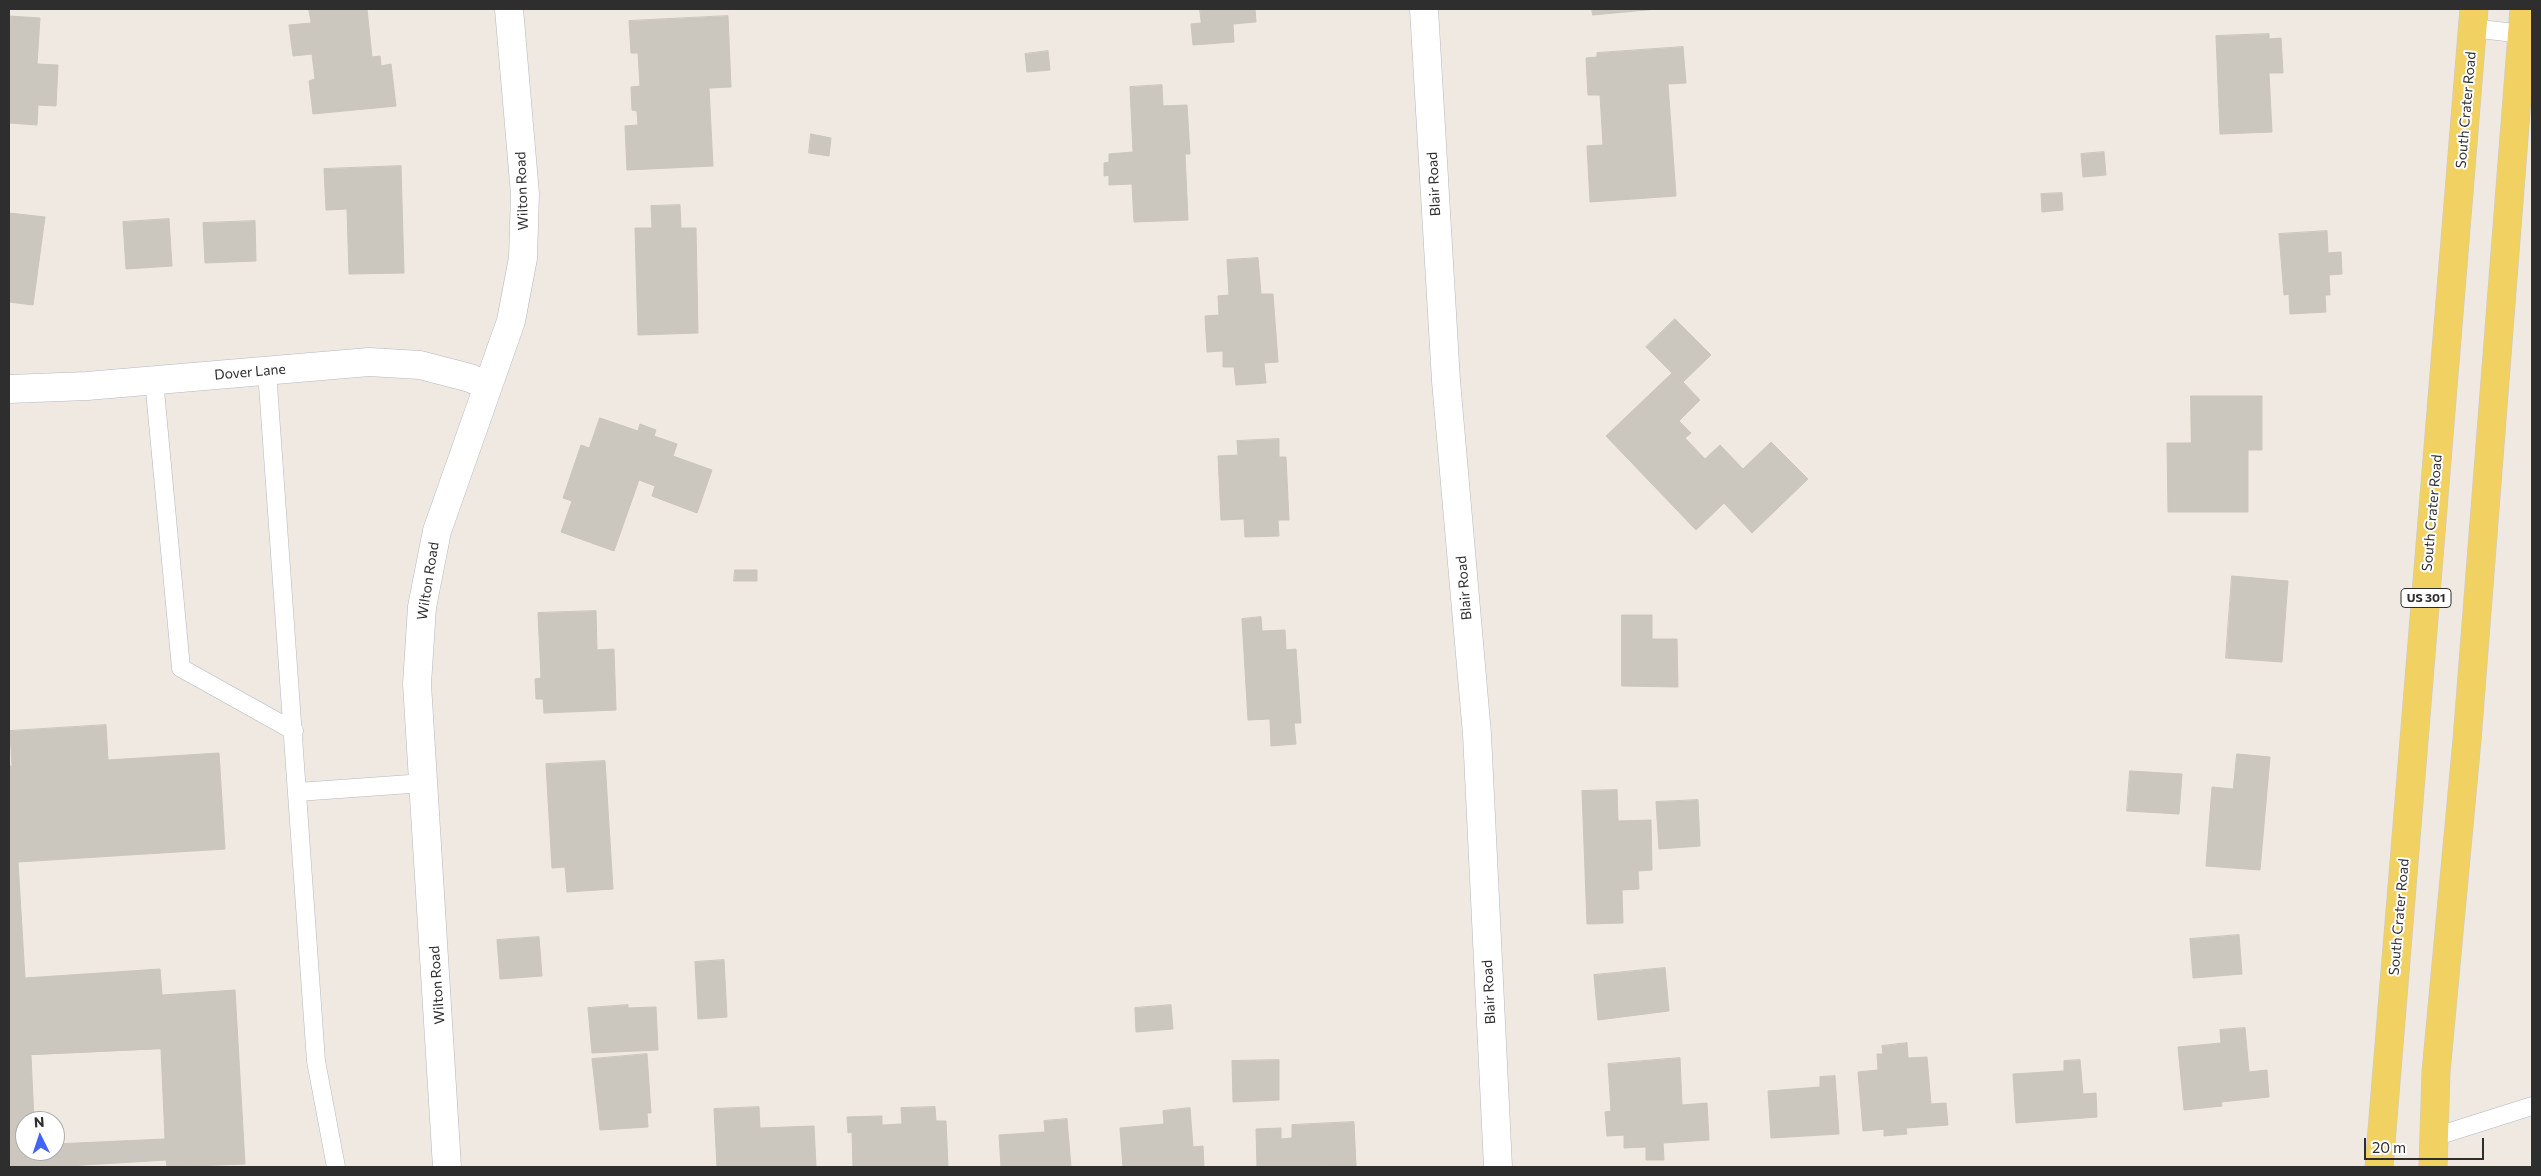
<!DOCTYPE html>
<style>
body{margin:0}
#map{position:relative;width:2541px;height:1176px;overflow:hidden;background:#efe9e1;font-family:Commissioner,sans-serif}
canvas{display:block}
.frame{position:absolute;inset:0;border:10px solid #2e2e2e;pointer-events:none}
.north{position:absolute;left:15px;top:1111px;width:50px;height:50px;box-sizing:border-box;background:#fff;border:1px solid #ababab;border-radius:50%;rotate:356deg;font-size:14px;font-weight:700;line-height:20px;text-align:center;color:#2e2e2e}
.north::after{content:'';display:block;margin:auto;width:18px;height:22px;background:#4264fb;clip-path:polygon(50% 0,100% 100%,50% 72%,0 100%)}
.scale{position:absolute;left:2364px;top:1138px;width:120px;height:22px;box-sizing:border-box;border:2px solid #2e2e2e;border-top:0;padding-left:6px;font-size:15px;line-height:18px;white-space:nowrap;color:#2e2e2e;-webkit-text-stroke:4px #fff;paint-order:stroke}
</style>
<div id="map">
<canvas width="2541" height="1176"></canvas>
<div class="frame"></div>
<div class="north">N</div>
<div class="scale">20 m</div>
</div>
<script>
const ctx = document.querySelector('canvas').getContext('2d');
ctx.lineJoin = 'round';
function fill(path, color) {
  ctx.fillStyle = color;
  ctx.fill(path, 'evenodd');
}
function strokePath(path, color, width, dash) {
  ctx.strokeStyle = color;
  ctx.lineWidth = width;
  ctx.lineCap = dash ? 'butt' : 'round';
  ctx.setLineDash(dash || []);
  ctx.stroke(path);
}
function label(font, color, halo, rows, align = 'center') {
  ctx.font = font + ' Commissioner,sans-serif';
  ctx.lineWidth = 4;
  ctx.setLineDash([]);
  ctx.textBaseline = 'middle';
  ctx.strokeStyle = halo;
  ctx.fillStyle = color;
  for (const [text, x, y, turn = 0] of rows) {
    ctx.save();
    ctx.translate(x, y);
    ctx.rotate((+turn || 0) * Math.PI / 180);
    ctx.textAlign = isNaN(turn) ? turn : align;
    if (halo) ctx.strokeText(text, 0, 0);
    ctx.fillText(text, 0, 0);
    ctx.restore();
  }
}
const building = new Path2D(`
 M309,9H367L372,57L380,56L381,66L391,64L396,106L313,114L309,81L315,79L312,54L293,56L289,25L311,23Z
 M1200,9H1255L1256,22L1233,24L1234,42L1193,45L1191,24L1201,23Z
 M1592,9H1657L1593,15Z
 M9,16L40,18L37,64L58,65L56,106L38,105L37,125L9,123Z
 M728,16L731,87L709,88L713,166L627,170L625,126L638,125L637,111L632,110L631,87L640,86L638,53H631L629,21Z
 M2269,34V39L2281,38L2283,73H2269L2272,132L2220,134L2216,36Z
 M1683,47L1686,83L1668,84L1676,196L1590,202L1587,146L1603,145L1600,95H1588L1586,58L1597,57V53Z
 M1048,51L1050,70L1027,72L1025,54Z
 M1162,85L1163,106L1187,105L1190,154H1185L1188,220L1134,222L1132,184L1109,185V175L1104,176V163L1109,162V154L1133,152L1130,87Z
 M811,134L831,138L829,156L809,153Z
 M2104,152L2106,175L2083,177L2081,154Z
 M401,166L404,273L349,274L347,209L326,210L324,169Z
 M2062,193L2063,210L2042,212L2041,194Z
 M680,205L681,228H696L698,333L638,335L635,228H652L651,206Z
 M9,213L45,217L33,305L9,302Z
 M169,219L172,266L126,269L123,222Z
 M255,221L256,261L205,263L203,223Z
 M2327,231L2328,253L2341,252L2342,274L2329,275L2330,295H2325L2326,312L2290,314L2289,294L2284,295L2279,234Z
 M1258,258L1261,294H1273L1278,362L1264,363L1266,383L1236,385L1234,367H1223V351L1207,352L1205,316L1219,315L1218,296L1229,295L1227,260Z
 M1675,319L1711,355L1683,382L1700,400L1679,421L1691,433L1685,438L1705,459L1720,445L1743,469L1771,442L1808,479L1752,533L1724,503L1696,530L1606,436L1672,373L1646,347Z
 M2191,396H2262V450H2248V512H2168L2167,443H2191Z
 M600,418L638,431L640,424L656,430L654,436L677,444L673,456L712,470L697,513L652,496L655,486L639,480L614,551L561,532L572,501L563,498L581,445L589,448Z
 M1279,439V457H1286L1289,520H1278L1279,536L1245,537L1244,519L1221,520L1218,456L1238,455L1237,441Z
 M735,570H757V581H734Z
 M2232,576L2288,581L2282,662L2226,658Z
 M596,611L597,650L614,649L616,710L544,713L543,699H536L535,679L541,678L538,613Z
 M1622,615H1652V639H1677L1678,687L1622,686Z
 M1261,617L1262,631L1285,630L1286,650L1296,649L1301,723H1294L1296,744L1271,746L1270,719L1248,720L1242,619Z
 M106,725L108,760L219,753L225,849L18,862L25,978L160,969L162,995L235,990L245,1164L167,1167L166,1160L51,1167H9V766H12L10,731ZM161,1049L165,1139L55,1144V1151H25V1121H34L31,1055Z
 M2237,754L2270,757L2260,870L2206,866L2212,787L2233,789Z
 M605,761L613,889L567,892L565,867L552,868L546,764Z
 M2130,771L2182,774L2179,814L2127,811Z
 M1617,790L1618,821L1651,820L1652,870L1638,871L1639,889L1622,890L1623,923L1587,924L1582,791Z
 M1698,800L1700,846L1659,849L1656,802Z
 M2239,935L2242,974L2193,978L2190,939Z
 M539,937L542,976L500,979L497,940Z
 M724,960L727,1017L698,1019L695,962Z
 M1665,968L1669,1011L1598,1020L1594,975Z
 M628,1005V1008L656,1007L658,1050L592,1053L588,1008Z
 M1171,1005L1173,1029L1136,1032L1135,1008Z
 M2245,1028L2249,1072L2267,1070L2269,1097L2221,1102L2222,1106L2184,1110L2178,1047L2221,1043L2220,1030Z
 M1907,1043L1908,1058L1927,1057L1931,1104L1946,1103L1948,1125L1906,1128L1907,1134L1884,1136V1129L1863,1131L1858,1072L1878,1070L1877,1054H1883L1882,1046Z
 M647,1054L651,1113H647L648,1127L600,1130L592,1059Z
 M1680,1058L1682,1105L1707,1103L1709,1140L1663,1143L1664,1160H1646V1147L1624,1148V1135L1607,1136L1605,1112L1611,1111L1608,1064Z
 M1279,1060V1100L1233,1102L1232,1061Z
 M2080,1060L2083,1094L2096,1093L2097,1117L2016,1123L2013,1074L2064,1071V1061Z
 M1835,1076L1839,1134L1771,1138L1768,1091L1820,1087V1077Z
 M759,1107L760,1128L814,1126L816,1167H717L714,1109Z
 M935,1107L936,1121H946L948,1167H853L852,1132L848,1133L847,1117L882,1116V1125L902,1124L901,1108Z
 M1190,1108L1193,1147L1203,1146L1204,1167H1123L1120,1128L1164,1124L1163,1111Z
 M1067,1119L1071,1167H1001L999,1135L1045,1132L1044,1121Z
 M1354,1122L1356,1166L1257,1167L1256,1129L1281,1128V1139L1292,1138V1125Z`);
const service = new Path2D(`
 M2472,28L2531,35
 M267,371L316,1061L336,1167
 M154,380L181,668L294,731
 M298,792L424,783
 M2434,1137L2532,1106`);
const minor = new Path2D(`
 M1424,9L1446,381L1477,734L1498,1167
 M9,389L87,386L369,362L420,365L470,378L488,386
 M447,1167L417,684L422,607L437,531L511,321L523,258L525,194L509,9`);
const primary = new Path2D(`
 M2379,1167L2474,9
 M2433,1167L2436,1072L2467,740L2524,9`);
const shields = [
 [2426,598,50]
];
const shieldNames = [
 ["US 301",2426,598]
];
const streetNames = [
 ["South Crater Road",2466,110,-85],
 ["Blair Road",1434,184,-93],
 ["Wilton Road",522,191,-92],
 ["Dover Lane",250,372,-5],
 ["South Crater Road",2432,513,-85],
 ["Wilton Road",428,581,-81],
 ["Blair Road",1464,588,-95],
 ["South Crater Road",2399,917,-85],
 ["Wilton Road",437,985,-94],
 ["Blair Road",1489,992,-93]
];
fill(building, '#cbc7bf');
strokePath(building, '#cbc5ba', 1);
strokePath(service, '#b4b7c1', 19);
strokePath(minor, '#b4b7c1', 29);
strokePath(primary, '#c9c9c9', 29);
strokePath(service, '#fff', 18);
strokePath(minor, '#fff', 28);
strokePath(primary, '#f2d163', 28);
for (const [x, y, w] of shields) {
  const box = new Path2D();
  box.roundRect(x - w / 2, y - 9.5, w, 19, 4);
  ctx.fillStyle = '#fff';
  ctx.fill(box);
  strokePath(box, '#2e2e2e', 1);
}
label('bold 12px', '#2e2e2e', null, shieldNames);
label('14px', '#2e2e2e', '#fff', streetNames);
</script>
